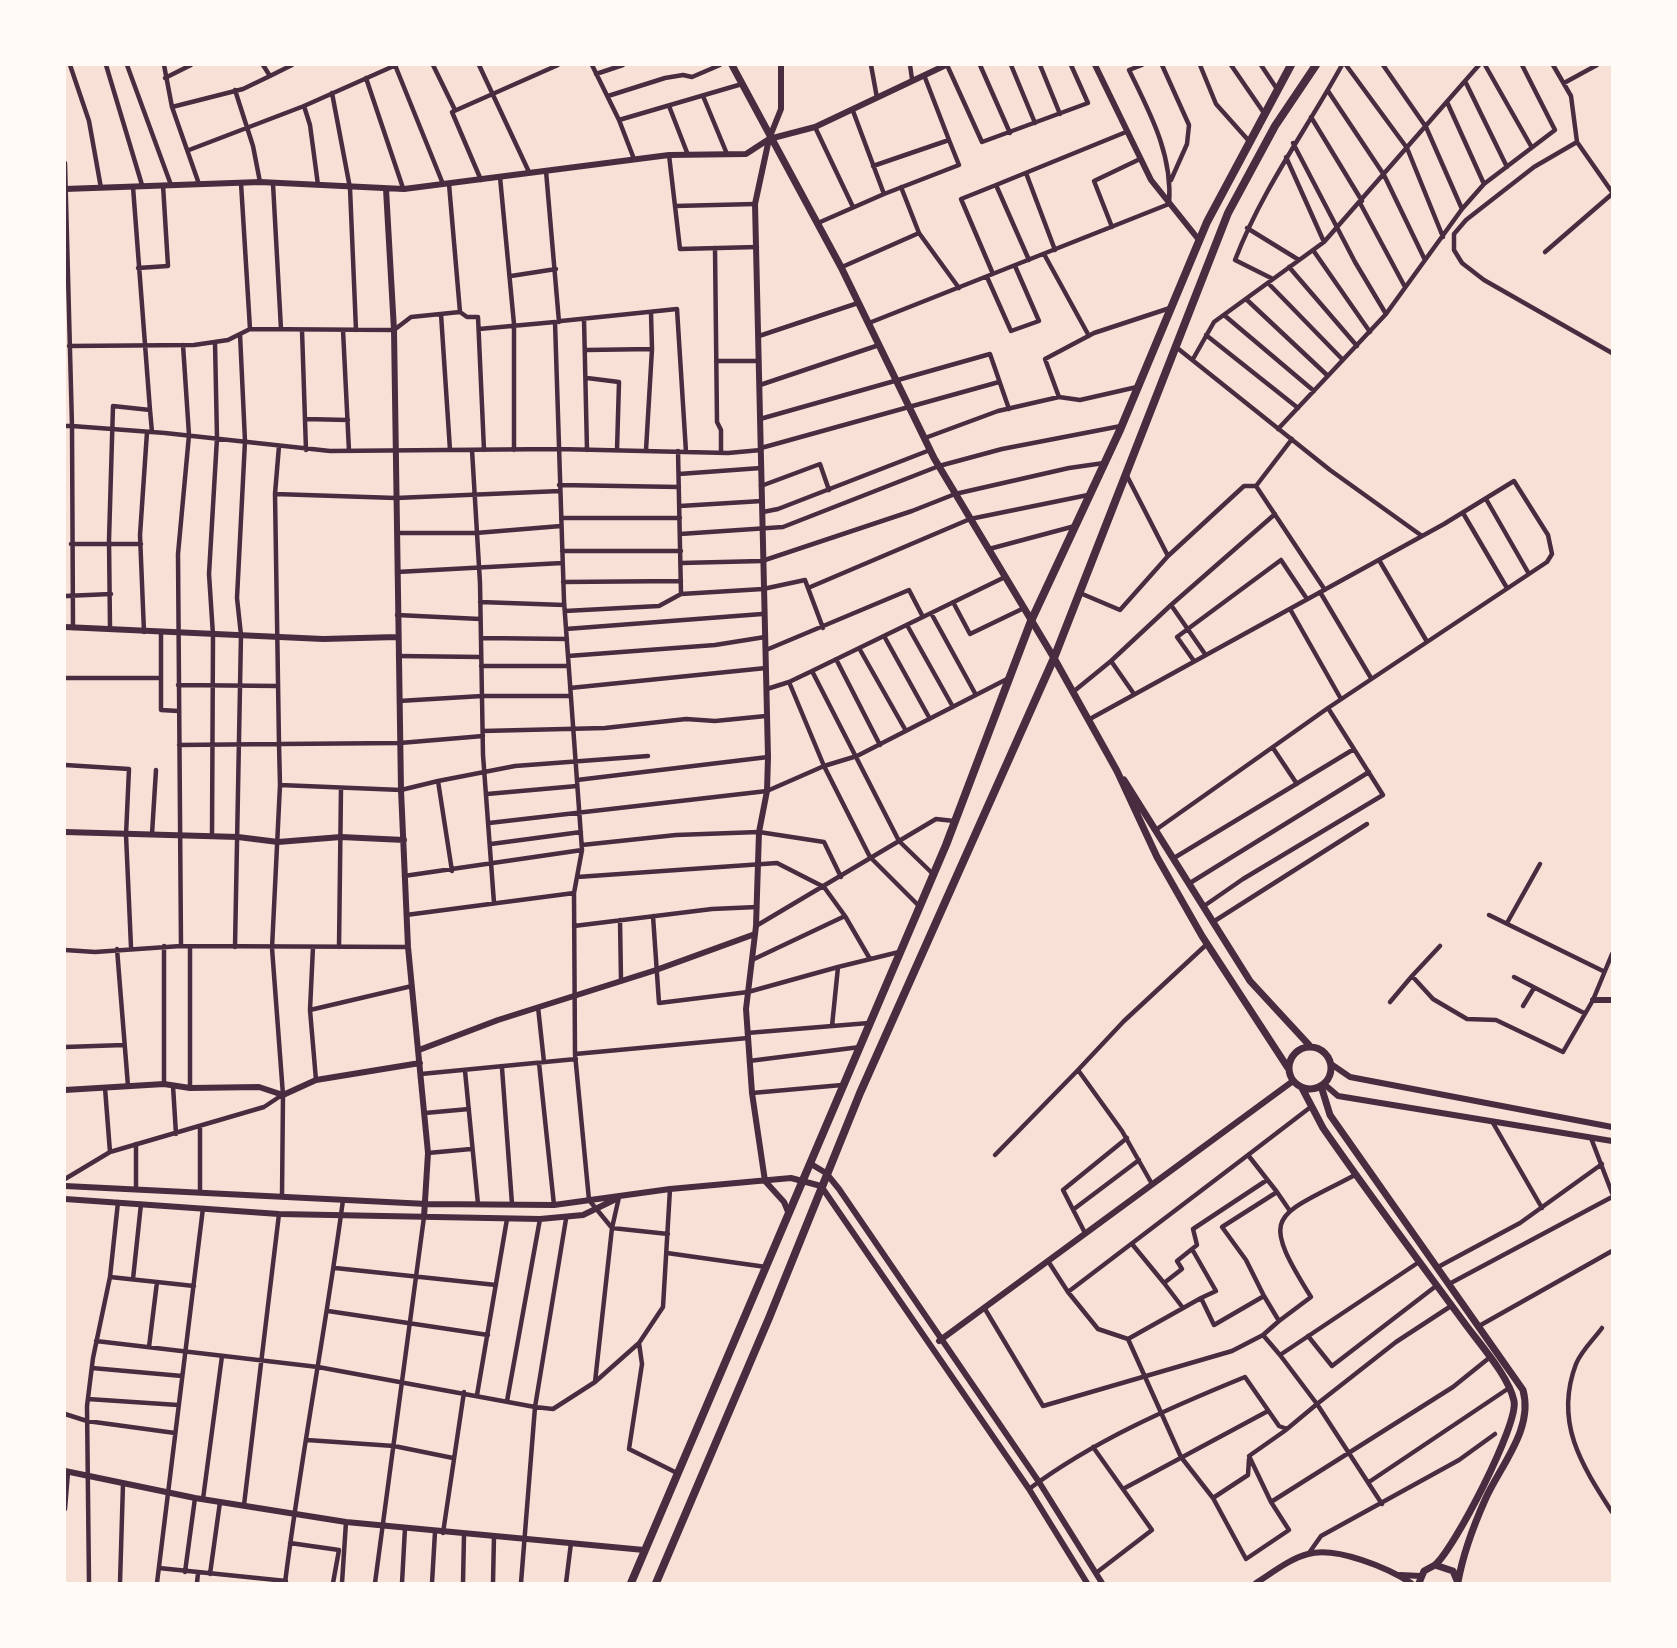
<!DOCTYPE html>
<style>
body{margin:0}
#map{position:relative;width:1677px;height:1648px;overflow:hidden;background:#f7e1d7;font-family:Karla,sans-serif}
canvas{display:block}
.frame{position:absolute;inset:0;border:66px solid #fffaf5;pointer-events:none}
</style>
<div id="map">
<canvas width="1677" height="1648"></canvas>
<div class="frame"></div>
</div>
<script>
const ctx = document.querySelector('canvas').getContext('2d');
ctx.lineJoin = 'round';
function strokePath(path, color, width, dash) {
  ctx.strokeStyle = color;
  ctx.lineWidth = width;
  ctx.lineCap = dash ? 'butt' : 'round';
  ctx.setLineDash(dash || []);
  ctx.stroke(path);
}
const minor = new Path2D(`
 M70,65L89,121L101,188
 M106,65L142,185
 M127,65L171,185
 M164,65L172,107L199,184
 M263,65L270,76L292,65
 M395,65L443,184
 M433,65L455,110
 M479,65L529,172
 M592,65L619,120
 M871,65L877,98
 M910,65L912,79
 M947,65L982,142L1088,103L1071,65
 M980,65L1010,133
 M1011,65L1035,123
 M1040,65L1060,114
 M1162,65L1189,125L1187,144L1171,180
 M1200,65L1216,104L1249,141
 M1231,65L1264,113
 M1261,65L1277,89
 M1346,65L1407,148L1443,237
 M1383,65L1426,127L1462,209
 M1485,65L1531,146
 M1553,65L1571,96L1577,142L1612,192
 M596,74L623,65
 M924,75L949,140
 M165,78L191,65
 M366,78L403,188
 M1465,81L1507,167
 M1564,83L1597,65
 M235,90L253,146L260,182
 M1328,91L1384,175L1425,260
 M332,93L350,188L356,330
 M608,96L665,78L683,75L692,77L720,65
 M703,96L727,154
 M1447,102L1484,184
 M304,106L310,125L318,185
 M669,106L688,155
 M172,107L243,89L270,76
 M1311,117L1362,201
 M815,127L853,207
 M1577,142L1534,167L1466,220L1454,234V250L1462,263L1484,280L1612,353
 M1293,143L1355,262L1386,314
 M189,150L304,106L396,65
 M669,155L675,206L755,204
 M1286,157L1324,242
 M634,159L619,120L742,84
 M65,163L72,426L165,433L330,451L558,449L728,453L761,450
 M873,166L949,140L959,165L884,194
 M546,171L559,322
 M1026,173L1055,250
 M500,177L514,324V450
 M481,180L452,112L558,65
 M241,183L250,329
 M273,184L281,329
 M449,184L460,312
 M901,187L919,233
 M1360,203L1405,287
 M675,206L680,249L757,247
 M818,223L884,194L853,111
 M1112,227L1094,181L1140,159
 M1247,228L1299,260
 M715,248L717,422L721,430V453
 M1313,250L1370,332
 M1545,252L1612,194
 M1044,254L1089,336
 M1029,260L996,185L1126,132
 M842,267L919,233L959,288
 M1289,267L1357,346
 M138,268L168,266L163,185
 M993,274L961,199L996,185
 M511,276L556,269
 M987,277L1011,331L1039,321L1015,266
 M1273,279L1235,260C1263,188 1305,132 1342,65
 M1268,283L1343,360
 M1246,299L1328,376
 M651,312L652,349
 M441,314L450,450
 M1224,315L1314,391
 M584,319L587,450
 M561,321L677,309L686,452
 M869,323L1169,204C1173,155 1150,113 1129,70L1142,65
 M479,329L555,322L564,601L582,850L574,893L575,1054L589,1200L612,1228L668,1234
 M302,330L306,450
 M343,330L349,451
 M1206,335L1298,408
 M759,336L858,303
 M69,346L194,345L228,340L250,329L394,330L411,317L460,312L467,317H478L484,450
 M1176,347L1330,470L1422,536
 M587,350L652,349L646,450
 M1193,359L1214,322L1324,242L1479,65
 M716,361H759
 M587,378L619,382L617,450
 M760,385L879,345
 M1059,397L1045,359L1094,333L1170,308
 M150,410L152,432
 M305,419L348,420
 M760,419L990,354L1009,409
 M65,426H72L73,628
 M1278,429L1386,314L1462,209L1484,184L1555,130L1522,65
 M925,438L998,411L1059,397L1080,400L1137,387
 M1292,439L1256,486L1325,590
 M761,448L999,382
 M472,450L480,583L483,755L494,903
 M678,451L681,594L763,589L805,580L823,628
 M679,474L761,468
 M1127,476L1168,556L1244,486H1256
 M559,485L679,487
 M761,486L820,464L829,490
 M275,494L396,498L560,491
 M1486,499L1529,574
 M680,506L762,501
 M763,512L778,509L930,450
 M1463,513L1507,588
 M561,518H680
 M397,533H476L561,526
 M680,534L783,527L939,466L1002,449L1121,426
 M71,544H141
 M989,549L1075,526
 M562,551H681
 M1379,560L1426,640
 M681,563L762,561L912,511L955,494L1069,468L1104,463
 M397,572L562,563
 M563,582L681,581
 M808,588L970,519L1088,495
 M1320,592L1371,678
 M1080,593L1120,610L1168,556
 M65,596L111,594
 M480,602L564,605
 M953,602L970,634L1024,608
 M1171,605L1275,514
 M1290,609L1341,699
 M565,611L659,606L681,594
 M931,613L976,695
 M397,615L480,619
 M907,625L953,707
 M110,628L109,540L113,406L150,410L133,187
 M566,629L762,614
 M161,631V710L178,711
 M144,632L140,535L147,432
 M884,636L930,719
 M481,638L567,639
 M859,648L906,731
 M766,650L909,590L923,617
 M398,656L481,657
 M568,656L715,645L765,637
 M836,659L880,745
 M1111,661L1171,605L1205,654
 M1194,661L1177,637L1281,560L1307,599
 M481,666H568
 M812,671L1005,577
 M65,678H161
 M789,682L812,671L899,841L933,874
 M178,685L278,686
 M570,688L766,668
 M767,689L789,682L824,766L870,857L919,906
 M1073,692L1111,661L1134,694
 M399,701L482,696H570
 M1088,720L1444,524L1514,481L1548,535L1552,554L1547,562L1328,708
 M483,731L605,728L686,719L715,721L766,716
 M179,745L279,744L275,494L279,446
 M1273,748L1297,784
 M65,765L129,769L126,835L131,947
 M577,780L768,757
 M438,781L515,766L648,756
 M280,785L279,744L400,743L483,736
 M487,794L577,786
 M489,823L767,791L824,766L857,756L1009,678
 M1157,829L1328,708L1383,795L1243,879L1204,906
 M152,834L156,770
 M212,836L213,635L209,574L217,438L215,342
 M491,844L581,832
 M582,845L676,835L759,832L824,842L841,877
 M1174,858L1354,749
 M404,876L582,850
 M577,877L777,863L824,887L845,916
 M1190,883L1369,772
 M406,915L574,893
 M1489,915L1603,971
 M653,916L659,1003L748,992L838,967L832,1026
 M620,920L621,980
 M1213,922L1367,824
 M1507,923L1540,864
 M574,926L712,909L757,907
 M756,926L936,819L954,821
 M181,946L178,554L189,435L183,345
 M1440,946L1412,976L1433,999L1467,1019L1496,1020L1563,1052L1593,1000L1612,954
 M235,947L241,635L237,598L245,441L240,334
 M313,947L310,1010L316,1080
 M339,947L341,788
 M190,948V1088
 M117,949L128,1086
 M65,950L95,952L181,946L408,947
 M752,960L845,916L870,959
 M838,967L899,952
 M1514,977L1584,1013
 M1390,1002L1412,976
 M1523,1006L1534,988
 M538,1007L544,1062
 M310,1010L412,986
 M747,1033L869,1023
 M65,1047L124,1045
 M575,1054L748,1038
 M749,1061L860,1047
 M539,1063L554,1205
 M502,1068L512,1204
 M1078,1070L1124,1021L1207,944
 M465,1071L478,1204
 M421,1074L576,1059
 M164,1084V946
 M173,1086L176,1134
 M105,1088L110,1152
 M752,1093L842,1085
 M425,1113L469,1109
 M1493,1123L1542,1208
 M200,1126V1192
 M1591,1138L1612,1193
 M428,1153L471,1149
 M995,1155L1078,1070L1122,1131L1152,1184
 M65,1179L110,1152L264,1107L282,1095
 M136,1188V1144
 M1277,1192L1290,1211
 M282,1196L283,1095L272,948L280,785L401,790L438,781L452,871
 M619,1197L612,1228L595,1382L639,1343L663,1307L670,1189
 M1074,1209L1139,1160
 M1085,1233L1063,1190L1127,1138
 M1132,1244L1164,1283
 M1192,1249L1216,1291L1201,1298
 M667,1253L766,1267
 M1048,1261L1068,1292L1098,1329L1128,1339L1181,1457L1213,1498L1246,1559L1289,1530L1271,1502
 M1419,1262L1280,1355L1317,1404L1396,1342L1451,1306
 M1438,1267L1520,1223L1602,1164
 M335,1268L496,1285
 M110,1277L157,1282L149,1347
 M133,1279L141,1204
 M157,1282L194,1286
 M1449,1284L1612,1197
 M1068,1292L1248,1155
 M1264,1296L1279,1321L1311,1297C1258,1212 1274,1218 1355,1175
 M1183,1308L1164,1283L1182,1269L1177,1261L1197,1245L1193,1229L1267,1180
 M985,1309L1043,1406L1232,1351L1263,1335L1280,1355
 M328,1311L488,1335
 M1479,1326L1612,1251
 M1602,1328C1594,1339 1581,1351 1576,1364C1554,1422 1581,1464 1612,1512
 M1263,1335L1279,1321
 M1308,1336L1332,1366L1436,1286
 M1128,1339L1201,1298L1214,1325L1264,1296L1246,1260L1222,1227L1277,1192L1248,1155L1312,1106
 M96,1341L318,1367L535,1407L566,1219
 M639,1343L642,1364L629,1449L677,1473
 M92,1368L182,1376
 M477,1395L507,1219
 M88,1399L178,1405
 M507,1401L540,1219
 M65,1414L87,1421L175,1433
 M1286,1430L1249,1456L1271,1502L1453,1387L1489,1358
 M307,1440L394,1446L453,1458
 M1093,1447L1152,1530L1096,1573
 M1369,1482L1509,1388
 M1029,1489C1095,1440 1169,1408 1245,1377L1279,1426L1287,1429L1317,1404L1382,1504
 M1123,1489L1268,1411
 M1213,1498L1248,1475L1249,1459
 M203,1499L222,1356
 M244,1505L279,1214
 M65,1509L68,1472
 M443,1533L464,1392
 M290,1543L339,1550L333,1583
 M1309,1553L1321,1536L1459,1460L1495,1434
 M159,1568L286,1581
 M185,1572L195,1498
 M210,1574L220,1502
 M89,1583L87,1406L93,1358L110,1277L118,1202
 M120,1583L123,1484
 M157,1583L203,1208
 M197,1583L198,1573
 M285,1583C301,1455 326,1328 343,1200
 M342,1583L346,1522
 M375,1583L424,1217
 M402,1583L405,1528
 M432,1583L435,1532
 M463,1583L464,1535
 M493,1583L494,1536
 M521,1583L535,1407L553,1409L595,1382
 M566,1583L571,1543`);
const tertiary = new Path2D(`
 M1095,65L1151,180L1199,240
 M65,189L260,182L404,189L669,155L746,154L769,139L815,127L946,65
 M386,189L394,330L401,790L408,947L428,1153L424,1217
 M65,627L323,639L397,637
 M65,832L238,837L278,842L341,837L404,840
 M1593,1000H1612
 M419,1050L498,1020L656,970L755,934
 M1331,1064L1350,1077L1612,1127
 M1324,1084L1338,1096L1612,1141
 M65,1090L164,1084L190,1088L259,1087L283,1095L316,1080L420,1063
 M811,1164L826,1173L839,1189L1039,1482L1102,1583
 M765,1181L752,1093L746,1009L756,926L759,832L767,791L768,757L755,204L769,139L781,109V65
 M765,1181L784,1202L789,1214
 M65,1186L427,1204L554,1205L670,1189L791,1178L821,1186L1029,1489L1087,1583
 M65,1199L279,1214L540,1219L583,1215L614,1200
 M939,1341L1293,1081
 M65,1471L195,1498L346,1522L644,1550
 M1400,1575L1421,1576
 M1256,1583C1272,1573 1289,1559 1308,1554C1336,1546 1388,1568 1411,1583`);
const secondary = new Path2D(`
 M732,65L841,267L934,458L1054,658L1117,771L1157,857L1202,936L1288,1068
 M1124,780L1250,981L1310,1046
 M1289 1068a21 21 0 1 1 42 0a21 21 0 1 1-42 0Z
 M1321,1086L1330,1115L1523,1390C1534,1429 1500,1466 1485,1500C1473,1527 1463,1554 1458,1582
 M1302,1088L1323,1128C1368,1193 1416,1257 1463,1321C1478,1342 1509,1376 1514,1401C1519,1424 1454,1549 1435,1565
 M1419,1583L1424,1571L1435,1565L1453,1571L1458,1583`);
const trunk = new Path2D(`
 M631,1583L946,845L1031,621L1120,430L1207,222L1291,65
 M656,1583L769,1318L860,1093L1054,658L1228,213L1275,126L1316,65`);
strokePath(minor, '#4a2c40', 4.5);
strokePath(tertiary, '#4a2c40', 6);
strokePath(secondary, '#4a2c40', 7);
strokePath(trunk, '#4a2c40', 8);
</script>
